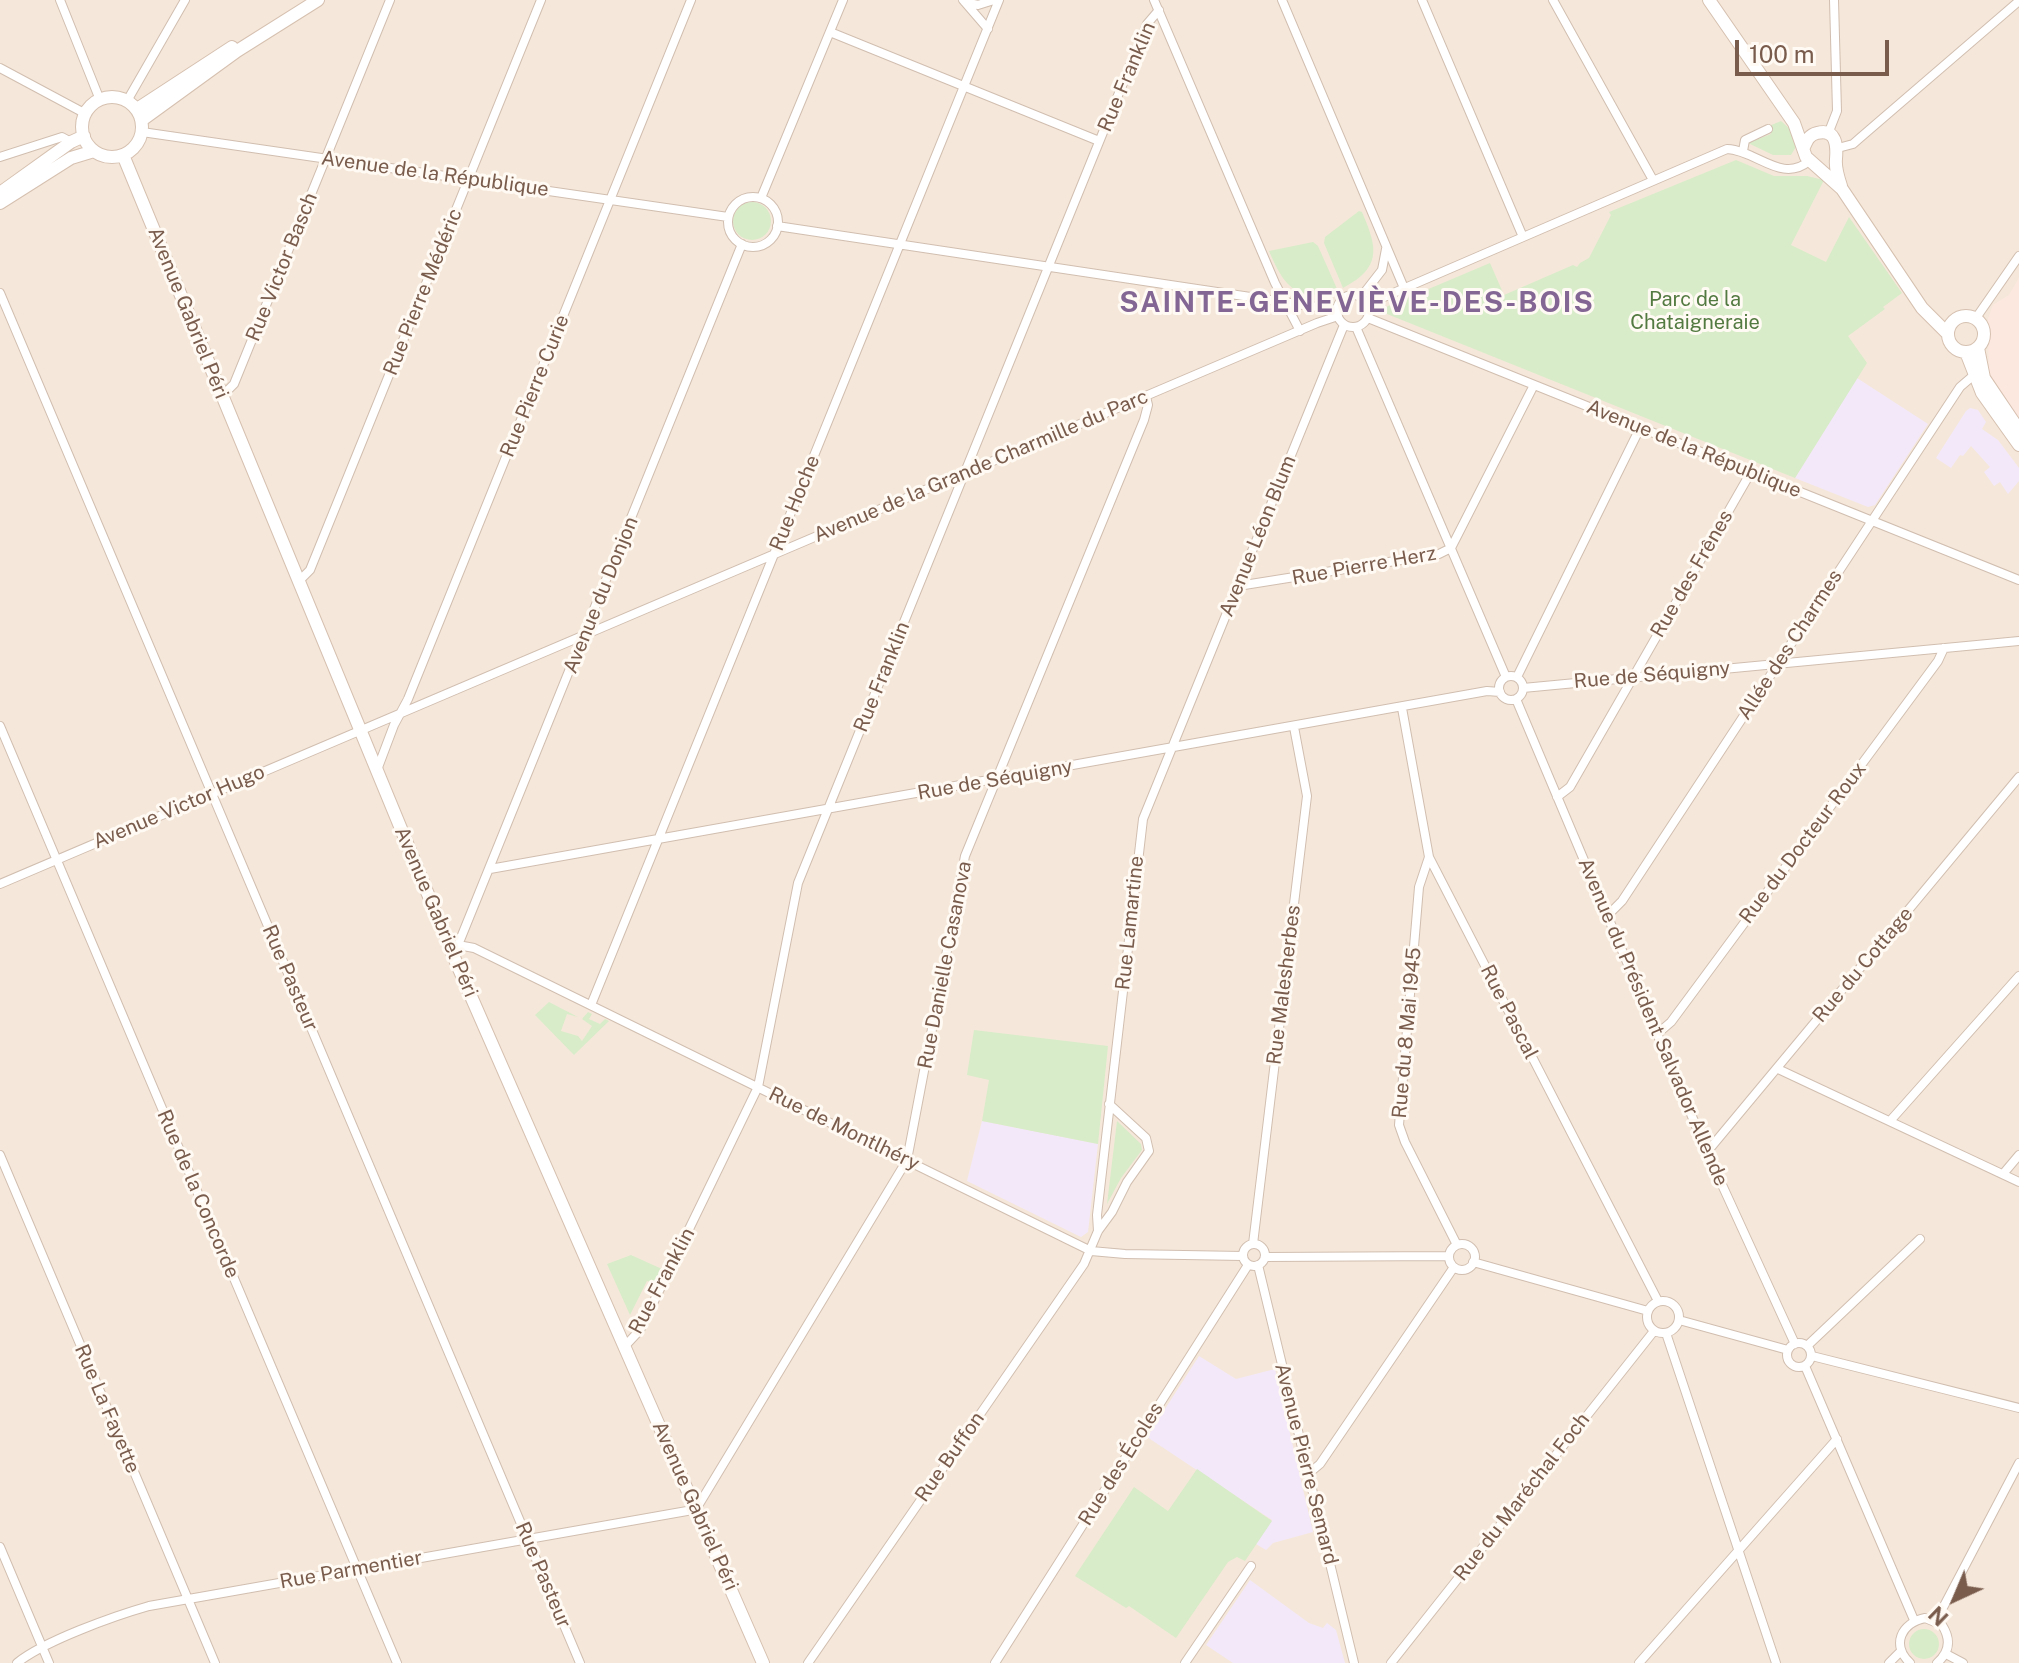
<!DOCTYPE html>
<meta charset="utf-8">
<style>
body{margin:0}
#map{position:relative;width:2019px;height:1663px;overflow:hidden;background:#fdf6ec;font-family:"Public Sans",sans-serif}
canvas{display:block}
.north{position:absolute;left:1915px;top:1559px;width:80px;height:80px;-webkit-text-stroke:6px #fffaf3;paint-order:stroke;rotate:224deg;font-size:22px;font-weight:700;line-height:32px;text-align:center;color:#7a5c4d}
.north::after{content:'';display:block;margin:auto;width:28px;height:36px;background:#7a5c4d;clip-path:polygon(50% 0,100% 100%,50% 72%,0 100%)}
.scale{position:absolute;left:1735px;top:40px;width:154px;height:36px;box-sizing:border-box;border:4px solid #7a5c4d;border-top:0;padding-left:10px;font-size:24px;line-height:28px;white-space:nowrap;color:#7a5c4d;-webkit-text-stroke:6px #fffaf3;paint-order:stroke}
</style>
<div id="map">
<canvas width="2019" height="1663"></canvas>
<div class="north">N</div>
<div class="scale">100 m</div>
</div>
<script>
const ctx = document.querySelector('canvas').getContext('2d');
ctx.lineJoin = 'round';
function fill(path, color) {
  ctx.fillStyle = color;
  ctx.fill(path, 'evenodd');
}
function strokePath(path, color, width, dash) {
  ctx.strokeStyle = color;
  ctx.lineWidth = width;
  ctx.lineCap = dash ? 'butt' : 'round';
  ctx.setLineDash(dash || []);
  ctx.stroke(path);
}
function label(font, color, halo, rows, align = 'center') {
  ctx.font = font + ' "Public Sans",sans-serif';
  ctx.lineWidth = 6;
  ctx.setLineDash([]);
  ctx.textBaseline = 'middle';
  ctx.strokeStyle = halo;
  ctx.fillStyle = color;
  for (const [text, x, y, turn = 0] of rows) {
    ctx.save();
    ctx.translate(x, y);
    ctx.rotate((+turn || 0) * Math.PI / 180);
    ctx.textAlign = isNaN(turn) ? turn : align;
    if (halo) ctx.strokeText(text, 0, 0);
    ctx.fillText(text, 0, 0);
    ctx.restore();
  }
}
const residential = new Path2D(`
 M0,0H2019V1663H0Z`);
const commercial = new Path2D(`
 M2019,278V423L1989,380L1988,319L1993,305L2009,295Z`);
const education = new Path2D(`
 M1857,378L1928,424L1875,505L1868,507L1795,478Z
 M1970,408L1978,410L1986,422L1982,429L1998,440L2019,468V481L2008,494L2000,482L1994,486L1984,472L1990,467L1971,446L1963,456L1960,455L1951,468L1936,458L1966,411Z
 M982,1121L1098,1144L1088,1232L1081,1237L967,1181Z
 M1199,1356L1236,1379L1275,1369L1313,1532L1273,1543L1266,1550L1256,1544L1272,1520L1147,1437Z
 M1250,1580L1309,1623L1323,1628L1327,1623L1336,1630L1345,1663H1233L1206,1645Z`);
const green = new Path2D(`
 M1781,121L1792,131L1797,145L1791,155H1773L1748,143L1771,134L1769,126Z
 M1736,160L1774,176H1807L1824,180L1791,245L1826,262L1849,217L1902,293L1883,307L1885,309L1848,336L1867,363L1795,478L1387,314L1386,307L1490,263L1504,295L1573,265L1577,267L1580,263L1589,258L1611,215L1609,212Z
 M733 221a19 19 0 1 1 38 0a19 19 0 1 1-38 0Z
 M1359,211L1362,212C1377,247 1383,267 1343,288L1324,243L1325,237Z
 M1313,242L1318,246L1338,291C1296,303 1284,286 1269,251Z
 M549,1002L578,1017L567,1014L561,1031L578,1036L582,1041L592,1026L582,1019L588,1012L592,1014L589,1019L600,1024L605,1019L609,1021L574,1055L535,1015Z
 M974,1030L1108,1046L1098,1144L982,1121L989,1080L967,1075Z
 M1117,1121L1141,1144L1142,1150L1121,1178L1107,1204Z
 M631,1255L662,1269L654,1283L647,1281L630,1315L607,1264Z
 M1197,1469L1272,1521L1245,1561L1237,1557L1228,1562L1176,1638L1129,1606L1126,1608L1075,1576L1134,1487L1168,1511Z
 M1909 1644a15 15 0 1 1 30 0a15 15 0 1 1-30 0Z`);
const street = new Path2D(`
 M60,0L100,100
 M963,0L988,29
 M1154,0L1275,283L1300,331
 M1282,0L1404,288
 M1422,0L1523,237
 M1553,0L1653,180
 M965,2L978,5L994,0
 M830,32L1099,141
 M0,68L86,114
 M127,101L185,0
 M142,132L728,217
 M1828,134L1837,111L1834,0
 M1838,148L1853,144L1861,137L2019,1
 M1743,151L1745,140L1768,129
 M0,157L62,137L71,142
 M728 222a25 25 0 1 1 50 0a25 25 0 1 1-50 0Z
 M761,198L843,0
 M777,226L1337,310
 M0,293L580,1663
 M1337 311a16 16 0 1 1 32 0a16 16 0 1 1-32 0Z
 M1361,297L1382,270L1386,249
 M1368,304L1727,149C1756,150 1782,184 1809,161
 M1368,318L2019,580
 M1976,318L2019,256
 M1356,327L1506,677
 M222,396L234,384L390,0
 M299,581L310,570L541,0
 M1238,586L1439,554L1451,548L1534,385
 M1499 688a12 12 0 1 1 24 0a12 12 0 1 1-24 0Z
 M1517,677L1640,428
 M1523,688L2019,641
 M1516,699L1707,1152L1795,1344
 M1402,708L1429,857L1658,1301
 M0,726L397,1663
 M377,770L394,725L408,699L691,0
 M1557,797L1570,787L1751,472
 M1429,857L1419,887L1399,1125L1405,1142L1457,1245
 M490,869L1487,691L1500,692
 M0,884L1317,323L1338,316
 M1607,916L1622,901L1960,387L1974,375
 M458,945L474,948L1091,1251L1125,1254L1243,1256
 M458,945L742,244
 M591,1005L999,0
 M1657,1034L1671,1022L1938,661L1944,648
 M1778,1069L2019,1182
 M1890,1121L2019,976
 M1707,1152L2019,777
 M0,1155L215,1663
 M2003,1174L2019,1155
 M1098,1231L1097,1215L1143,819L1344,325
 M1253,1244L1307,796L1294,727
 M1243 1255a11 11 0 1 1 22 0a11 11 0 1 1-22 0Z
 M1449 1257a13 13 0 1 1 26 0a13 13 0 1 1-26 0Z
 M1265,1257L1449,1256
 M1473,1262L1648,1311
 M1258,1265L1354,1663
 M1647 1317a16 16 0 1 1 32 0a16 16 0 1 1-32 0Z
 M1679,1320L1788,1350
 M1666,1333L1776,1663
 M1787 1355a12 12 0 1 1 24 0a12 12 0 1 1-24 0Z
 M625,1346L640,1330L758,1087L798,883L1147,24L1159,10
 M1807,1346L1920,1239
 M1812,1356L2019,1408
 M1805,1366L1914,1620
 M1308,1474L1320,1464L1454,1267
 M0,1547L49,1663
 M1936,1621L2019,1463
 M1946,1654L1963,1663
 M17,1663C44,1641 114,1616 149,1606L687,1511L698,1506L907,1160L965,856L1144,420L1148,405L1146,397
 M808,1663L1084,1264L1098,1231L1112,1212L1127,1182L1149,1151L1146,1138L1109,1104
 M995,1663L1248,1265
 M1185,1663L1251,1566
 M1391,1663L1654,1331
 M1639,1663L1837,1439
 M1889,1663L1901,1651
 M1910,1663C1891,1645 1901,1623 1925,1618L1942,1625C1951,1639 1950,1652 1937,1663`);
const secondary = new Path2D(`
 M1709,0L1794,123L1806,157L1842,189L1922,308L1948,334
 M82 127a30 30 0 1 1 60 0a30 30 0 1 1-60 0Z
 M137,109L232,47
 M142,120L237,51L318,0
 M1804,147C1807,140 1809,135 1817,133C1837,128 1837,147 1836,159C1835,168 1838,177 1841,186
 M123,155L456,962L763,1663
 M0,193L71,142L84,136
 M0,203L71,158L94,151
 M1948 334a18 18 0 1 1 36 0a18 18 0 1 1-36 0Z
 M1978,348L1984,378L2019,430
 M1966,352L1982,393L2019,445`);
const streetNames = [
 ["Rue Franklin",1127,77,-67],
 ["Avenue de la République",435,174,8],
 ["Rue Victor Basch",282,267,-68],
 ["Rue Pierre Médéric",423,292,-68],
 ["Avenue Gabriel Péri",188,313,68],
 ["Rue Pierre Curie",535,386,-68],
 ["Avenue de la République",1694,449,22],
 ["Avenue de la Grande Charmille du Parc",981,466,-23],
 ["Rue Hoche",795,503,-68],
 ["Avenue Léon Blum",1258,536,-68],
 ["Rue Pierre Herz",1364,566,-10],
 ["Rue des Frênes",1692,574,-60],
 ["Avenue du Donjon",601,595,-68],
 ["Allée des Charmes",1790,645,-57],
 ["Rue de Séquigny",1652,675,-5],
 ["Rue Franklin",882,677,-68],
 ["Rue de Séquigny",995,780,-10],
 ["Avenue Victor Hugo",179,807,-23],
 ["Rue du Docteur Roux",1803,843,-53],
 ["Avenue Gabriel Péri",436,912,67],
 ["Rue Lamartine",1130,923,-84],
 ["Rue Danielle Casanova",945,965,-79],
 ["Rue du Cottage",1863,965,-50],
 ["Rue Pasteur",290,978,67],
 ["Rue Malesherbes",1284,985,-83],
 ["Rue Pascal",1509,1012,63],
 ["Avenue du Président Salvador Allende",1653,1022,67],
 ["Rue du 8 Mai 1945",1407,1033,-85],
 ["Rue de Montlhéry",844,1129,26],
 ["Rue de la Concorde",198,1194,67],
 ["Rue Franklin",662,1281,-62],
 ["Rue La Fayette",107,1409,67],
 ["Rue Buffon",950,1457,-55],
 ["Rue des Écoles",1121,1464,-58],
 ["Avenue Pierre Semard",1306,1464,76],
 ["Rue du Maréchal Foch",1522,1497,-52],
 ["Avenue Gabriel Péri",695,1506,66],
 ["Rue Parmentier",351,1570,-10],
 ["Rue Pasteur",543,1575,67]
];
const parkNames = [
 ["Parc de la",1695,300],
 ["Chataigneraie",1695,323]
];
const districtNames = [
 ["SAINTE-GENEVIÈVE-DES-BOIS",1357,303]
];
fill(residential, '#f5e8da');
fill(commercial, '#fde8e0');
fill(education, '#f3e8fa');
fill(green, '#d8ecc9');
strokePath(street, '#d1beb0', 10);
strokePath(secondary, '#d6c0b0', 14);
strokePath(street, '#fff', 8);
strokePath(secondary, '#fff', 12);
label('20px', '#7a5c4d', '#fffaf3', streetNames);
label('20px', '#537a41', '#fffaf3', parkNames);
ctx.letterSpacing = '2px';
label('bold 28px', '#846695', '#fffaf3', districtNames);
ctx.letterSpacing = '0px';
</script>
